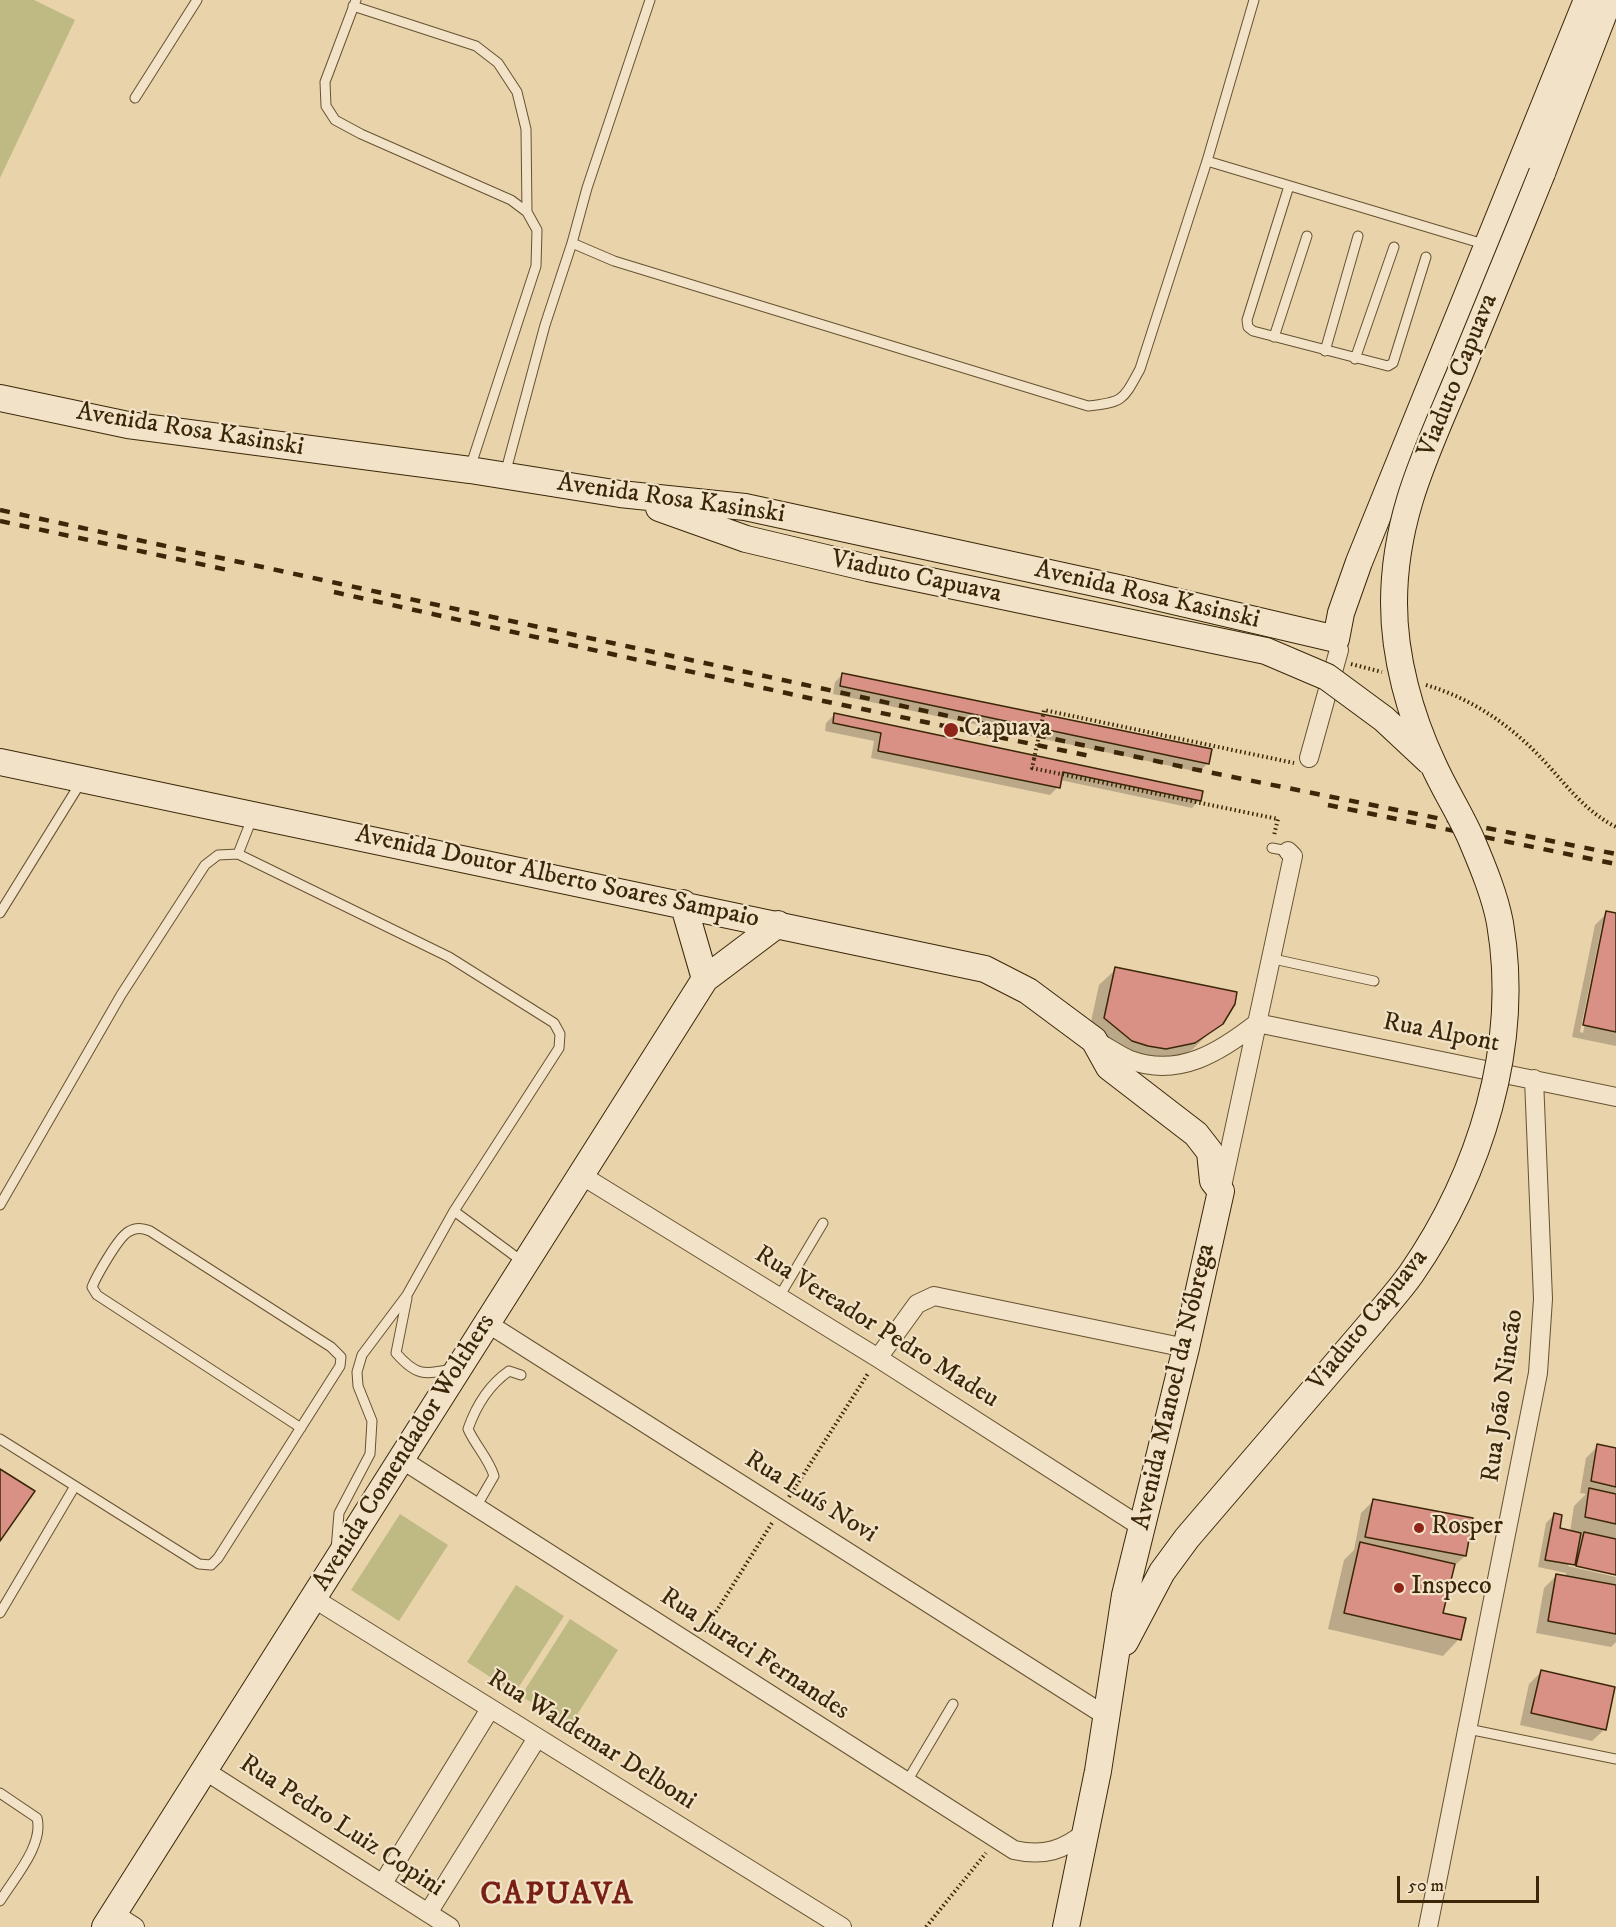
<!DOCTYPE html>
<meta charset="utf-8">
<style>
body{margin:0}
#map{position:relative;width:1616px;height:1927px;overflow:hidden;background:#e9d3ab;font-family:"IM FELL DW Pica",serif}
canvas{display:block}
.scale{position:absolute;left:1397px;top:1876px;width:142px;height:27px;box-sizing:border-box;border:3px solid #3b2707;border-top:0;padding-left:8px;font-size:18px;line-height:21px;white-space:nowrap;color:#3b2707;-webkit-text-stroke:4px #f1e2c8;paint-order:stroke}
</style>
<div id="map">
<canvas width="1616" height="1927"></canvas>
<div class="scale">50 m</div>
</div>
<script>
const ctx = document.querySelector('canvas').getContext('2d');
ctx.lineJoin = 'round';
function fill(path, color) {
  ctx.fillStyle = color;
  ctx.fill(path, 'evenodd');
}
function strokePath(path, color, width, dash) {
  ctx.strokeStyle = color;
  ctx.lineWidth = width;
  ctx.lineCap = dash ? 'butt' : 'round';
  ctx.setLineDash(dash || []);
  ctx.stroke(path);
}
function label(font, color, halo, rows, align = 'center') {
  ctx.font = font + ' "IM FELL DW Pica",serif';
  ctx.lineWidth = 4.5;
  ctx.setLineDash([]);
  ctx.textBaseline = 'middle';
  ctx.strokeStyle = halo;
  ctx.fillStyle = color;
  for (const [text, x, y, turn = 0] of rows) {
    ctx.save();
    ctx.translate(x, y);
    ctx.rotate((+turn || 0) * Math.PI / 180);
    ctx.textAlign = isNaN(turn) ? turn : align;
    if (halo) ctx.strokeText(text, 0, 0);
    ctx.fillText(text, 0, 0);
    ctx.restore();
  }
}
const green = new Path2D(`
 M0,0H34L75,20L0,178Z
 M400,1514L448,1545L399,1621L351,1590Z
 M516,1585L564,1616L515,1693L467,1662Z
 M570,1619L618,1650L570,1726L521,1696Z`);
const shadow = new Path2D(`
 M843,674L1210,750L1207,764L1199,772L833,694L835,682Z
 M834,715L1199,800L1192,808L1060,780L1058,787L1050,795L871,758L874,741L825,731L826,723Z
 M1607,913L1616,915V1046L1572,1037L1595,925ZM1602,925H1605L1583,1033L1580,1032Z
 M1116,969L1210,1032L1193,1049L1177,1059L1148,1065L1088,1035L1099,985Z
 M1598,1446L1616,1450V1574L1569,1563L1568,1566L1616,1577V1642L1611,1647L1536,1633L1544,1588L1557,1575L1565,1577L1566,1573L1538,1567L1546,1523L1554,1515L1558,1529L1570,1532L1574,1506L1586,1494L1580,1493L1586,1458Z
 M1373,1501L1465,1556L1452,1568L1441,1614L1459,1639L1443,1656L1328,1629L1344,1560L1354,1550L1361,1513Z
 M1541,1672L1605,1729L1592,1741L1520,1725L1529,1684Z`);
const building = new Path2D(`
 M842,673L1212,749L1209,764L840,686Z
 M834,713L1203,791L1201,801L1063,772L1060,788L878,751L881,733L833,723Z
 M1606,911L1616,913V1032L1583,1025Z
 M1115,967L1237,992L1235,1004L1223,1024L1195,1043L1166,1049L1148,1046L1132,1041L1104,1018Z
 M1597,1444L1616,1448V1487L1591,1481Z
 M0,1469L35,1491L0,1541Z
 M1589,1488L1616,1494V1524L1585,1517Z
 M1373,1499L1473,1518L1466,1556L1365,1537Z
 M1554,1513L1562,1515L1560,1528L1581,1533L1575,1565L1545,1560Z
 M1584,1532L1616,1539V1575L1576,1566Z
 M1360,1542L1455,1564L1443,1613L1466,1618L1461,1640L1344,1613Z
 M1556,1574L1616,1585V1634L1548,1621Z
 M1541,1670L1615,1687L1606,1730L1531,1713Z`);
const path = new Path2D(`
 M1351,664L1382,672
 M1426,685C1473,699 1512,726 1545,762C1568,787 1585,811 1616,827
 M1042,721L1044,710L1294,763
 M1034,759L1032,768L1278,819L1274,835
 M789,1497L869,1372
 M704,1631L772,1523
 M926,1927L986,1853`);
const lane = new Path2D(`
 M356,0L325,82L326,106L335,120L361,134L511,200L527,212L537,230L536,266L470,468
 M650,0L587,188L572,243L614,261L1088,406C1124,402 1123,400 1140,369L1207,161L1254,0
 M353,6L476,46L498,63L517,92L526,129L527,212
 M135,98L197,0
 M1207,161L1487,245
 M1289,186L1247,320L1248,327L1253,331L1388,366L1393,363L1426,257
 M1274,337L1307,236
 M1325,351L1358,236
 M1355,359L1394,247
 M505,474L545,325L572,243
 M1272,848L1288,851
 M238,854L253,816
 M0,913L81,782
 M1269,958L1374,981
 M0,1205L121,995L205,865L218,855L238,854L449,957L554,1023L560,1034L559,1048L454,1211L523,1262
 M779,1297L823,1223
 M407,1298L396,1353C416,1376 424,1375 452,1369
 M0,1439L75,1486L0,1613
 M75,1486L199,1564L211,1565L218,1558L340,1366L341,1357L331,1347L150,1231C142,1228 136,1227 128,1232C118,1238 97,1275 92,1287L97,1295L301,1428
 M476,1507L494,1476C489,1459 475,1445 468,1429C476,1406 489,1385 509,1371L521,1375
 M336,1550L339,1513L370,1454L372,1421L358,1386L357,1372L362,1355L407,1295L454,1211
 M1468,1729L1616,1759
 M906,1783L953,1704
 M0,1793L37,1818C44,1845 14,1878 0,1901`);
const street = new Path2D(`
 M1309,758L1339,650L1336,639
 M1257,1023L1616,1097
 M1094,1040C1106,1046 1118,1055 1130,1060C1179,1078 1220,1052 1257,1023
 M581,1175L878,1358L1143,1528
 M1221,1191L1293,856L1288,851
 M487,1323L1106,1716
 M878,1358L917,1304L934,1296L1186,1348
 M401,1459L1014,1850C1044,1857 1064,1850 1087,1831
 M313,1598L842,1927
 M204,1770L450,1927
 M383,1883L490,1709
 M113,1913L135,1927
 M428,1913L537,1738
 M1428,1927L1538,1373L1543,1299L1534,1079`);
const secondary = new Path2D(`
 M1542,173L1609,0
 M0,398L128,425L470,470L620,494L745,507L1118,588L1336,639L1341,613L1359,562L1587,0
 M659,508L746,539L868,568
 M0,762L985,969L1028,991L1094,1040L1109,1067L1196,1134L1210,1152L1213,1181L1221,1191L1186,1348L1125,1595L1098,1771L1066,1927
 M683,903L705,979
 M1125,1642L1162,1572L1187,1538L1372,1322
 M105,1927L705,979L778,924`);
const rail = new Path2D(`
 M0,510L1188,768L1616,854
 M0,521L228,570
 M334,592L804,697L1090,756
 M1328,805L1616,864`);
const pathBridge = new Path2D(`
 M1034,759L1042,721`);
const secondaryBridge = new Path2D(`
 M868,568L1266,651L1327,677L1384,719L1430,762
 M1372,1322C1385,1306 1399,1291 1411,1274C1480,1174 1521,1046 1500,923C1495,896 1483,867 1472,841C1461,815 1445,791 1433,764C1410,715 1394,657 1394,603C1394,516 1427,452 1460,373C1487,307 1515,240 1542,173`);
const markers = [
 [951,730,8,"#8f2418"],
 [1419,1528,6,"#8f2418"],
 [1399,1588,6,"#8f2418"]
];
const streetNames = [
 ["Viaduto Capuava",1459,376,-68],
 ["Avenida Rosa Kasinski",190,431,9],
 ["Avenida Rosa Kasinski",671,500,8],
 ["Viaduto Capuava",916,578,12],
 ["Avenida Rosa Kasinski",1147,596,13],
 ["Avenida Doutor Alberto Soares Sampaio",557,878,12],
 ["Rua Alpont",1441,1034,11],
 ["Viaduto Capuava",1369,1321,-51],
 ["Rua Vereador Pedro Madeu",876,1328,32],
 ["Avenida Manoel da Nóbrega",1175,1387,-77],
 ["Rua João Nincão",1504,1396,-82],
 ["Avenida Comendador Wolthers",405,1453,-58],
 ["Rua Luís Novi",810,1498,32],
 ["Rua Juraci Fernandes",754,1655,33],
 ["Rua Waldemar Delboni",591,1741,32],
 ["Rua Pedro Luiz Copini",341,1827,33]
];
const poiNames = [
 ["Capuava",964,730],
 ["Rosper",1431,1528],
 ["Inspeco",1411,1588]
];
const districtNames = [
 ["CAPUAVA",557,1896]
];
fill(green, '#bfba83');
fill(shadow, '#0003');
fill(building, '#da9185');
strokePath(building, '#3b2707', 1.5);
strokePath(lane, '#665230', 11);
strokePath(street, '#665230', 20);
strokePath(secondary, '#3b2707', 28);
strokePath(path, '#3b2707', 4, [1.5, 3]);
strokePath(lane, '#f1e2c8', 9);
strokePath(street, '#f1e2c8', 18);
strokePath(secondary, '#f1e2c8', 26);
strokePath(rail, '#3b2707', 4.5, [10, 10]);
strokePath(secondaryBridge, '#3b2707', 28, []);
strokePath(pathBridge, '#3b2707', 4, [1.5, 3]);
strokePath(secondaryBridge, '#f1e2c8', 26);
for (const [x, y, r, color] of markers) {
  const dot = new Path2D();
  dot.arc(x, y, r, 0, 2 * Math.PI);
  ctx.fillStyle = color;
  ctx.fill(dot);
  strokePath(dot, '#f1e2c8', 2);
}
label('26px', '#3b2707', '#f1e2c8', streetNames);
label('26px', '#3b2707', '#f1e2c8', poiNames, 'left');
ctx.letterSpacing = '1.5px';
label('bold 32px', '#7a1f14', '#f1e2c8', districtNames);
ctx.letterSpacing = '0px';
</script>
